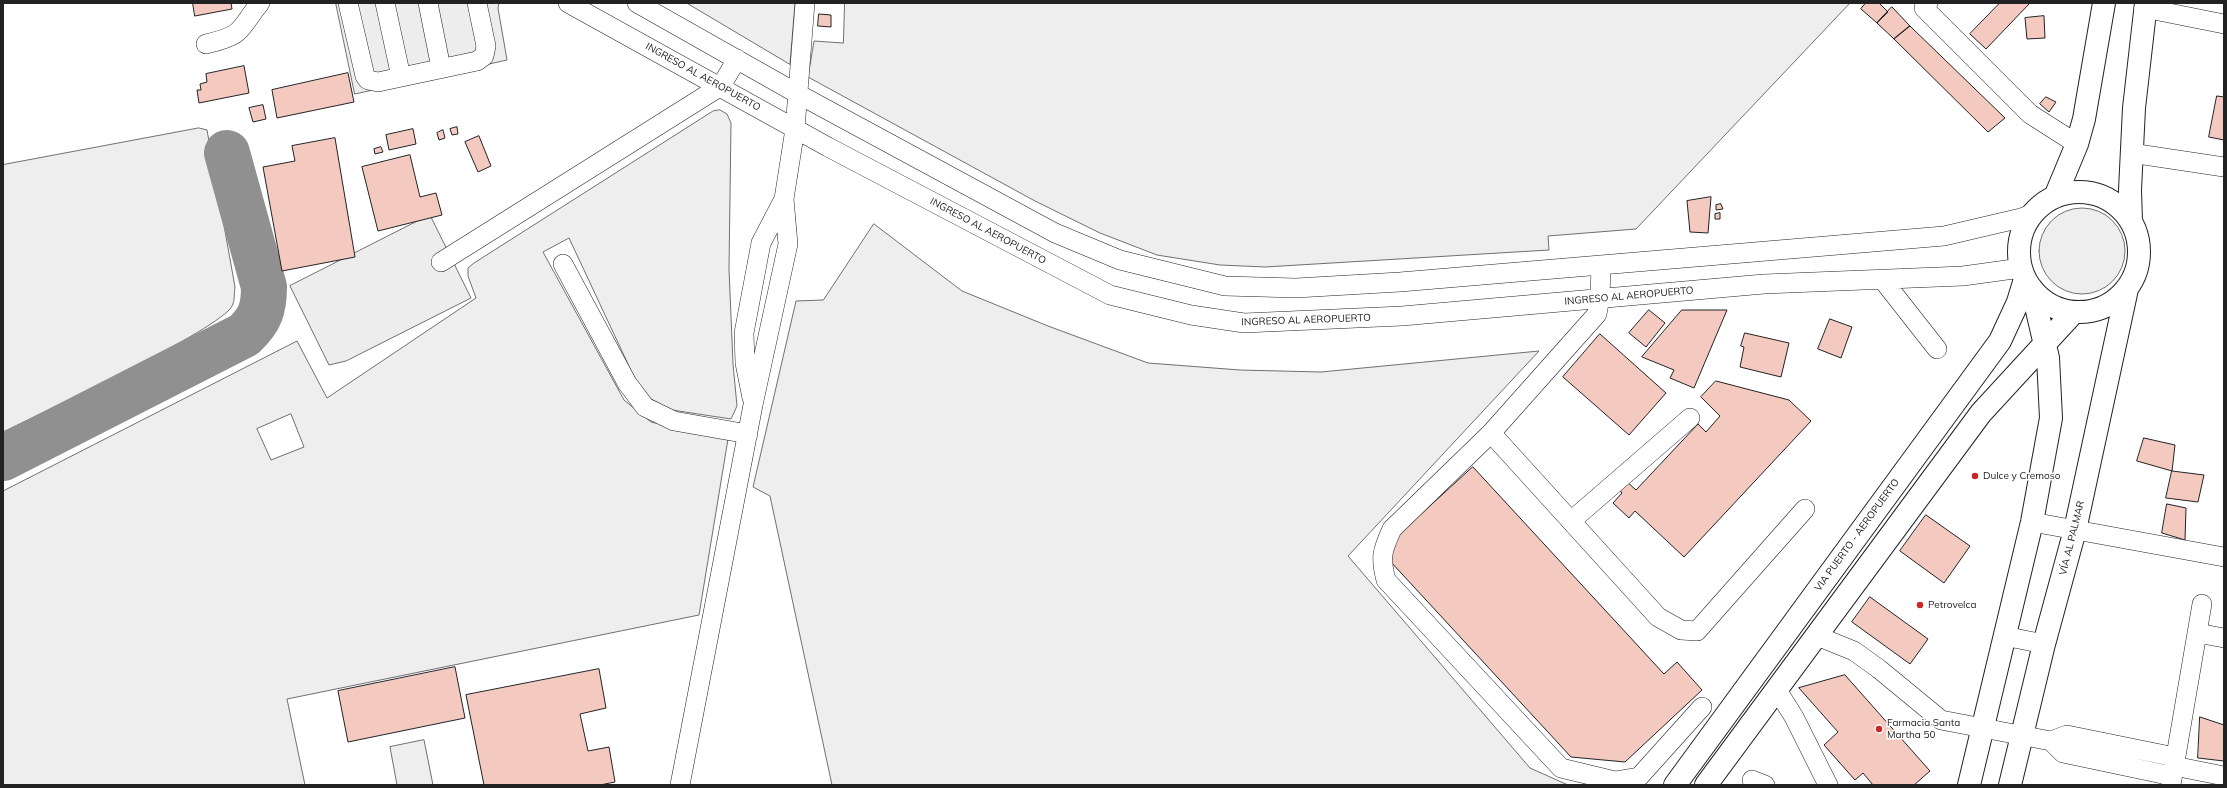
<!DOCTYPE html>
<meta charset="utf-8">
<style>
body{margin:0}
#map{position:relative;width:2227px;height:788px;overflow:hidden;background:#fff;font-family:Mulish,sans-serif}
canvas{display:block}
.frame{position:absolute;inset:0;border:4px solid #222;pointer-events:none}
</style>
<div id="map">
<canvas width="2227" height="788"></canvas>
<div class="frame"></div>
</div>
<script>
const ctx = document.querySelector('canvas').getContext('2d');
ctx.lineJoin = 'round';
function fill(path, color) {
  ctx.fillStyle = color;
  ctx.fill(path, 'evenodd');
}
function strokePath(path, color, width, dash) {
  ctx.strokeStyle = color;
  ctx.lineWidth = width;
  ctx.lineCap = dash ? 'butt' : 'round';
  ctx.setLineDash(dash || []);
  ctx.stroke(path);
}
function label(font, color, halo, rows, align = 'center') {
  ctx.font = font + ' Mulish,sans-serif';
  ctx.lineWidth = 3;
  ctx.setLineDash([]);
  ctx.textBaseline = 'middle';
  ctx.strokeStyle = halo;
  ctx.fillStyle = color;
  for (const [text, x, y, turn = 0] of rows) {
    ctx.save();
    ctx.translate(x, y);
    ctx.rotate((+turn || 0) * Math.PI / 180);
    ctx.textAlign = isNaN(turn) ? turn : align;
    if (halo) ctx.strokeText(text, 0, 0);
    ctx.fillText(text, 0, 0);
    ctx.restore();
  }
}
const green = new Path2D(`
 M687,3H795L790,64Z
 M845,3H1850L1636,229L1548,236L1549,250L1265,267L1220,265L1157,255L1100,233L1035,201L808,77L814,41L843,43Z
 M720,110L727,114L731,123L729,269L733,364L737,406L731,419L672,410L651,399L635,379L569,238L543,252L624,400L651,422L728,439L699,615L287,699L305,785H3V491L297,341L327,398L476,298L468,276V268L474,263L713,111ZM291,414L304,447L271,460L257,429Z
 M199,128L207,130L235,287C234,293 235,301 232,306C221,329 37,415 3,432V165Z
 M2039 251a43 43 0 1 1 86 0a43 43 0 1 1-86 0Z
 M874,224L962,291L1048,326L1148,363L1240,370L1321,372L1539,351L1348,556L1530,768L1568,785H832L770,496L753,487L796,301L823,300Z
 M424,740L433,785H397L390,747Z`);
const parking = new Path2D(`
 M336,3H499L498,8L507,60L355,94Z
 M430,215L471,298L346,361L329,365L290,286Z`);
const taxiway = new Path2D(`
 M3,458L244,335C260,320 264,309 264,287L227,153`);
const building = new Path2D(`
 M193,3H231L232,9L195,16Z
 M1866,3H1879L1888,12L1877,23L1861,9Z
 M2000,3H2030L1986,49L1970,34Z
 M1892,7L1910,26L1894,39L1877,23Z
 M819,14L831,15V27L818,26Z
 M2044,16L2045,38L2027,39L2025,18Z
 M1910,26L2005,118L1988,132L1894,39Z
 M244,66L249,93L199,103L197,90H201L200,84L207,82L206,74Z
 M348,73L354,102L277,118L272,90Z
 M2217,96L2224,97V140L2209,137Z
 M2046,97L2056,102L2049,112L2040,104Z
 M263,105L266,119L253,122L249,108Z
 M457,127L458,134L452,135L450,129Z
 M413,129L416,144L389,150L386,135Z
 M443,130L445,138L439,140L437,133Z
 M479,136L491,166L478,172L465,142Z
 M335,138L355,257L282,271L263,167L295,161L292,146Z
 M381,147L383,152L375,154L374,149Z
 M410,155L420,197L436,193L442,215L378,231L362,167Z
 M1711,197L1708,233L1690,232L1687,201Z
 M1721,204L1723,209L1716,210V205Z
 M1720,213V219H1715V214Z
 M1649,310L1665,323L1646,347L1629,333Z
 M1682,310H1727L1694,388L1670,378L1674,370L1642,357Z
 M1830,319L1852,327L1841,358L1818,349Z
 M1745,333L1789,343L1781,377L1740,367L1744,347L1741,346Z
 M1600,334L1666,393L1629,435L1563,377Z
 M1716,381L1789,400L1811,421L1684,557L1635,511L1629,518L1613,503L1622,493L1618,488L1625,480L1636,490L1698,424L1706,432L1720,416L1701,397Z
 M2144,438L2175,445L2172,471L2137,461Z
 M1473,467L1664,674L1677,662L1702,690L1625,762L1571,757L1390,561L1391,542Z
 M2172,471L2204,475L2198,502L2166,498Z
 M2167,504L2186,508L2185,540L2162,533Z
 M1926,515L1970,546L1944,583L1900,551Z
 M1870,597L1928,639L1910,664L1852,622Z
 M455,667L465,718L348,742L338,691Z
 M599,669L606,708L580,714L588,751L609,747L615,782L600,785H484L466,695Z
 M1845,675L1930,771L1914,785H1873L1863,773L1855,780L1824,745L1838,732L1799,688Z
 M2200,717L2224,725V761L2198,758Z`);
const minor = new Path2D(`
 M348,3L365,76L368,80L378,82L477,61L484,56L486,46L477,3
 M385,3L401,77
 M428,3L441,68
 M568,3L828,147L1110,295L1191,315L1244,323L1402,316L1764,284L1963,276L2021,268
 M637,3L798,94L1055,233L1120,260L1225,286L1296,288L1400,282L1944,236L2021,218L2034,213
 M1928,3L1924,8L2030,114L2077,144
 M2144,8L2224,24
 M206,44C245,35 238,30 260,3
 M2131,153L2224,167
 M441,262L721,86L737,59
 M563,264L627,383L645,407L674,421L748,434
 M1601,265L1600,298L1597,314L1491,433L1392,529C1382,551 1380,557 1386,580L1561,768L1615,781L1639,777L1702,707
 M1882,279L1937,349
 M752,398L745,363L744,333L761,243L784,199
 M1491,433L1658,617L1681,630L1697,631L1805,509
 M1571,521L1690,418
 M2032,522L2224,557
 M2197,633L2224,638
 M1817,636L1854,651L1879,669L1941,720L2051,741L2067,735L2175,757
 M2004,636L2044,644
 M1777,690L1794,717L1828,785
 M2051,741L2063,753L2172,776
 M2174,766L2224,776
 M1752,780L1765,785
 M680,785L753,405L788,244L784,199L795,129L805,3
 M2171,785L2202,604`);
const major = new Path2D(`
 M2019 252a60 60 0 1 1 120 0a60 60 0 1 1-120 0Z
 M2055,197L2077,144L2084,119L2104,3
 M2131,222L2130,190L2134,108L2146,3
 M1675,785L2000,341L2018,302L2025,279
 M1706,785L1981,413L2074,312
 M1969,785L2032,522L2051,418L2048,358L2032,289
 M2010,785L2044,644L2075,530L2127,289`);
const markers = [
 [1975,476,4,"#c62828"],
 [1920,605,4,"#c62828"],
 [1879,729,4,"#c62828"]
];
const streetNames = [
 ["INGRESO AL AEROPUERTO",703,77,29],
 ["INGRESO AL AEROPUERTO",988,231,28],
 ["INGRESO AL AEROPUERTO",1629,296,-5],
 ["INGRESO AL AEROPUERTO",1306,320,-2],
 ["VIA PUERTO - AEROPUERTO",1857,535,-54],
 ["VÍA AL PALMAR",2072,538,-76]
];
const poiNames = [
 ["Dulce y Cremoso",1983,476],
 ["Petrovelca",1928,605],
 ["Farmacia Santa",1887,723],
 ["Martha 50",1887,735]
];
fill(green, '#eee');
strokePath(green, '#6f6f6f', 1);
fill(parking, '#ededed');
strokePath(parking, '#6f6f6f', 1);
strokePath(taxiway, '#909090', 46);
fill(building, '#f3c9c0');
strokePath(building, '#222', 1);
strokePath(minor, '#222', 20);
strokePath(major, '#222', 24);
strokePath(minor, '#fff', 19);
strokePath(major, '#fff', 22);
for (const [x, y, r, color] of markers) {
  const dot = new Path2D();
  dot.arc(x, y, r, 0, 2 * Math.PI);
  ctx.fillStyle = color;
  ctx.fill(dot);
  strokePath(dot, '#fff', 1.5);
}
label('10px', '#222', '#fff', streetNames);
label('10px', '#222', '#fff', poiNames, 'left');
</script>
